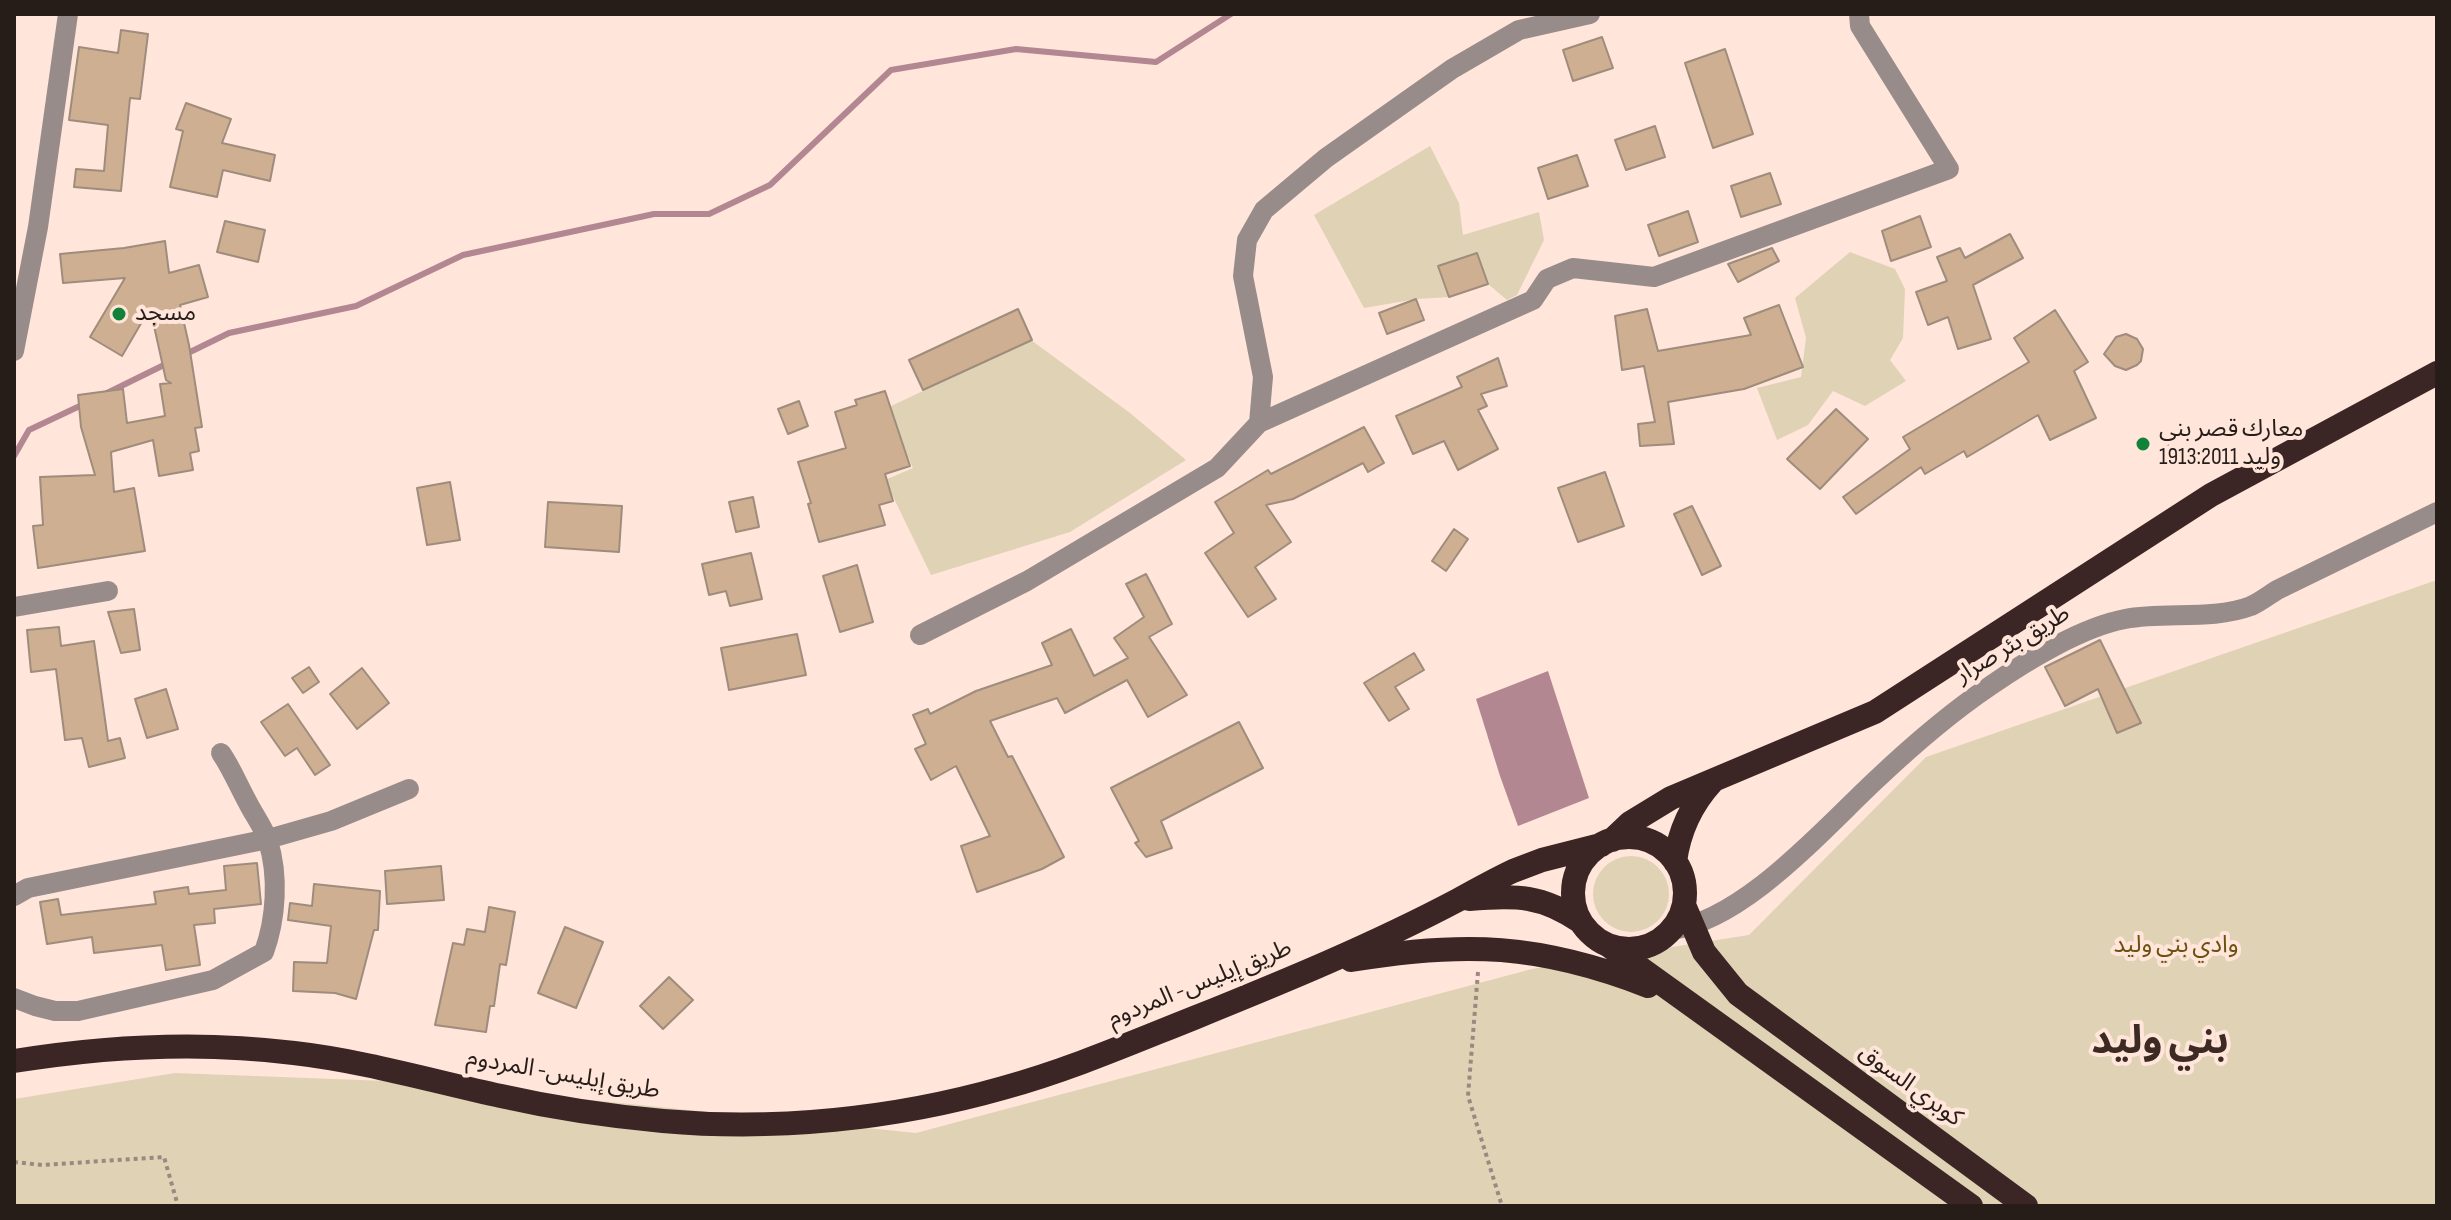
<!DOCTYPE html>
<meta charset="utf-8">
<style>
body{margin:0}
#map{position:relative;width:2451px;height:1220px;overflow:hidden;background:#ffe5da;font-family:"Sofia Sans Condensed",sans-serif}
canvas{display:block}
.frame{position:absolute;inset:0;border:16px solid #261d19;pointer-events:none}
</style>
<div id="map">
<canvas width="2451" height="1220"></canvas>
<div class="frame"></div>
</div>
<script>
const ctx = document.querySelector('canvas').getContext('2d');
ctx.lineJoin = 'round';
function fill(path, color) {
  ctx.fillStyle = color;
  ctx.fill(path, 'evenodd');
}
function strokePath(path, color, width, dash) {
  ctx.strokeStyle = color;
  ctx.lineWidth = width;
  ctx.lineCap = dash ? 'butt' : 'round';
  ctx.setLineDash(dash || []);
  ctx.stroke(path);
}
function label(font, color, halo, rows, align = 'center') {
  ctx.font = font + ' "Sofia Sans Condensed","Noto Sans Arabic",sans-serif';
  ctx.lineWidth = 8;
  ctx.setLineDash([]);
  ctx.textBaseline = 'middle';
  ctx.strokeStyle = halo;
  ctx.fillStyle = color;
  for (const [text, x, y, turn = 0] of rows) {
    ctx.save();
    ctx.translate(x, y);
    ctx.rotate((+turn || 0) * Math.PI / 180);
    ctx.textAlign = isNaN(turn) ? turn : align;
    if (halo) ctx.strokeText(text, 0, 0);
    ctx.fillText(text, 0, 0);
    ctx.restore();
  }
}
const green = new Path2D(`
 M1430,146L1459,203L1463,235L1539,212L1544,240L1517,295L1507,300L1488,284L1477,253L1438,267L1449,297L1417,299L1364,308L1314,215Z
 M1850,252L1895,269L1905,289L1903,338L1890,360L1906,381L1865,406L1833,391L1808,425L1777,440L1757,388L1801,377L1806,338L1795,298Z
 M1031,340L1130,413L1186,460L1070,532L931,575L885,480L913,468L887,408Z
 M2437,580V1206H14V1099L175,1073L413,1082L916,1133L1532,969L1749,935L1926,757Z
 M1593 894a38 38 0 1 1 76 0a38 38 0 1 1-76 0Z`);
const water = new Path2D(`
 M1548,671L1589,798L1518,826L1500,776L1476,699Z`);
const stream = new Path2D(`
 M184,355L229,333L356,306L463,255L654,214H709L770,185L891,70L1016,49L1156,62L1231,14
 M105,394L170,362
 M14,456L29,430L84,404`);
const building = new Path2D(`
 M121,30L148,34L140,99L130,98L121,191L74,187L76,169L104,171L108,125L69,120L79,47L118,53Z
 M1602,37L1613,68L1573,81L1563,50Z
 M1725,49L1753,134L1713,148L1685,63Z
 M186,103L231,119L222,143L275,155L270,181L223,170L217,197L170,187L183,131L176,129Z
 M1655,126L1665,157L1626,170L1615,140Z
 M1577,155L1588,186L1548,199L1538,168Z
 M1770,173L1781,204L1741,217L1731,186Z
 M1688,211L1698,242L1659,256L1648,225Z
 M1920,216L1931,247L1891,261L1882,231Z
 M225,221L265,230L258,262L217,252Z
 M2010,234L2023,258L1973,285L1991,339L1958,349L1948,317L1928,325L1916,292L1947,281L1937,257L1960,248L1965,258Z
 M165,241L169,273L199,265L208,297L180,305L189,345L202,427L195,428L199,451L190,453L193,470L159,476L153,440L111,452L114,492L134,488L145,551L38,568L33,526L43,525L40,477L95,475L81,427L78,395L123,389L127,423L165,416L160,384L171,383L166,380L150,308L122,356L90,337L125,278L63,283L60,254L124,248Z
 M1772,248L1779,261L1738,282L1728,264Z
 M1477,253L1488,284L1449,297L1438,266Z
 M1416,299L1424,320L1387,334L1379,313Z
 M1779,305L1803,367L1744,389L1668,402L1674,444L1640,446L1638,424L1655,422L1644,366L1622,370L1615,316L1647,309L1658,351L1751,335L1744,318Z
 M1018,309L1032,340L923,390L909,360Z
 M2055,310L2088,362L2074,371L2096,418L2050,440L2038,415L1967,457L1964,451L1925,474L1921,467L1856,514L1843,497L1910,449L1903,437L2029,362L2014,338Z
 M2126,334L2137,339L2143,349L2141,361L2137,365L2126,370L2115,366L2104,354L2116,337Z
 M1498,358L1507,386L1481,394L1487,406L1478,410L1498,449L1458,470L1444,441L1413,454L1396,416L1462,387L1457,377Z
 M885,391L910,466L885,474L893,501L879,505L885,525L819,542L808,504L811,503L798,462L846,448L835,412L857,405L855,400Z
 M799,401L808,426L788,434L778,409Z
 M1836,409L1868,439L1820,489L1787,459Z
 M1364,427L1384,463L1368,472L1363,463L1293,499L1266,505L1291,542L1255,567L1276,599L1248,617L1205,553L1234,533L1215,502L1268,470L1271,474Z
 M1605,472L1624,526L1578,542L1558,488Z
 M450,482L460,540L427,545L417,488Z
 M753,497L759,527L736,532L729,502Z
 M548,502L622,506L619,552L545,547Z
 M1692,506L1721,566L1702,575L1674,514Z
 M1454,529L1468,539L1446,571L1432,561Z
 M751,553L762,599L730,606L726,591L709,595L702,564Z
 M857,565L873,622L840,632L823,576Z
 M1146,574L1172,624L1149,637L1187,695L1148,717L1127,680L1065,713L1057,698L990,721L1008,757L1012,756L1064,857L1042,869L977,892L961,846L990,836L956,766L931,780L915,749L926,744L913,715L928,709L930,714L976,691L1052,665L1042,643L1071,629L1094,676L1128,658L1114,638L1144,617L1126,584Z
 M134,609L140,650L121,653L108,612Z
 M59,627L61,646L94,641L108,741L120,738L125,758L89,767L82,738L65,740L56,669L31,672L27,630Z
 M797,634L806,675L729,690L721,648Z
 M2100,640L2141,723L2117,733L2098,689L2065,706L2045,667Z
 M1414,653L1424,670L1395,687L1409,709L1389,721L1364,683Z
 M309,667L319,682L303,693L292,678Z
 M362,668L389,703L357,729L330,694Z
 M166,689L178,729L147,738L135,699Z
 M288,704L330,765L315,775L297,748L285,756L261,722Z
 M1239,722L1263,768L1161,821L1172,848L1146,857L1135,843L1139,841L1111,788Z
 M257,863L261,904L214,909L215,923L194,925L200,965L166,970L162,945L94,953L92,937L47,944L40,902L58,899L61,915L156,904L154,892L188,887L189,894L226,890L224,866Z
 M441,866L444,900L387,904L385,871Z
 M314,884L380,891L378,930H374L356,999L335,993L293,991L294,962L327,963L331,926L288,920L290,903L312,906Z
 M489,907L515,912L506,965L500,964L494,1006H490L486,1032L435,1025L453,943L464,945L467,929L485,932Z
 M565,927L603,942L576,1008L538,993Z
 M669,977L693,1000L663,1029L640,1006Z`);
const path = new Path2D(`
 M1478,972L1468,1096L1502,1206
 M14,1162L42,1165L164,1157L178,1206`);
const minor = new Path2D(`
 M14,351L38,227L68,14
 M1259,423L1533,300L1547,279L1573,268L1654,277L1949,169L1860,26L1859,14
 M14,607L108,591
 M920,635L1027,581L1217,468L1259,423L1263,377L1243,276L1247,240L1264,210L1326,158L1452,69L1519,30L1590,14
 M14,896L28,888L268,839L331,821L409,789
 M1671,930C1745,920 1824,828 1878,778C1913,745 1950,713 1990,686C2026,661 2082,627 2125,619C2166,611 2211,621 2251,606C2260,602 2269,595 2277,590L2437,512
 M14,998L35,1006L55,1011H78L213,980L264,952C276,919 279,876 268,841C264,828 254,815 248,803C238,785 232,769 221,753`);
const highway = new Path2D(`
 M1573 893a56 56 0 1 1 112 0a56 56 0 1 1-112 0Z
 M1612,840L1630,823L1671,798L1875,712L2211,495L2437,373
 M1675,862C1679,831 1691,805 1712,782
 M1469,899C1516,895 1542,895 1581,922
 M1684,905L1704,952L1738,994L2026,1206
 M1608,945L1971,1206
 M1351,960C1464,941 1540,944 1648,986
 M14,1061C107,1046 200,1041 294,1053C364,1061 432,1081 501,1096C554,1108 608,1116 663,1121C776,1131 894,1119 1003,1088C1069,1070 1131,1043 1194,1018C1283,982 1373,945 1458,900C1476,890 1494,880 1513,871L1542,860L1601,845`);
const markers = [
 [119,314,8,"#128239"],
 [2143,444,8,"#128239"]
];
const poiNames = [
 ["مسجد",135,314],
 ["معارك قصر بني",2159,430],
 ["وليد 1913:2011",2159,458]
];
const streetNames = [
 ["طريق بئر صرار",2013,645,-31],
 ["طريق إيليس- المردوم",1200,984,-22],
 ["طريق إيليس- المردوم",563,1075,10],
 ["كوبري السوق",1910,1086,36]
];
const parkNames = [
 ["وادي بني وليد",2176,946]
];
const townNames = [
 ["بني وليد",2160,1043]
];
fill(green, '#e0d2b5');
fill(water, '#b38792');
strokePath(stream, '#b38792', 6);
fill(building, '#cfaf91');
strokePath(building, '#9e8c7c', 2);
strokePath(path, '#9b8981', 4, [4, 4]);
strokePath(minor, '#988c8b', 20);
strokePath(highway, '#3b2625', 24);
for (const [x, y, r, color] of markers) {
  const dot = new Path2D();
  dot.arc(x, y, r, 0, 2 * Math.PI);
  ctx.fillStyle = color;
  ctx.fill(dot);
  strokePath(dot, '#ffe5da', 3);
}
label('24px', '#261d19', '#ffe5da', poiNames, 'left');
label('24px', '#261d19', '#ffe5da', streetNames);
label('24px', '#6b5110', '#ffe5da', parkNames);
label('bold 40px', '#3d2a22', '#ffe5da', townNames);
</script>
